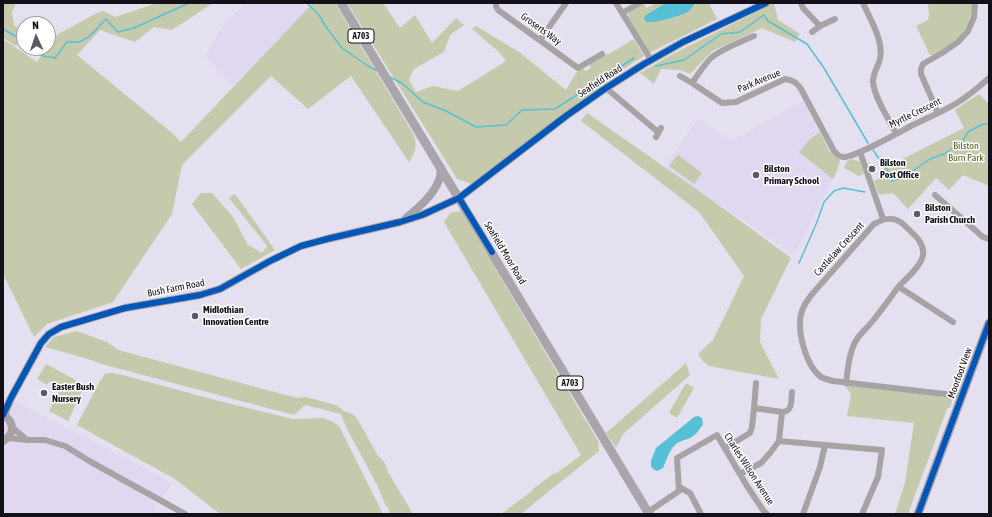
<!DOCTYPE html>
<style>
body{margin:0}
#map{position:relative;width:992px;height:517px;overflow:hidden;background:#e5e0ef;font-family:"Asap Condensed",sans-serif}
canvas{display:block}
.frame{position:absolute;inset:0;border:4px solid #131019;pointer-events:none}
.north{position:absolute;left:16px;top:16px;width:40px;height:40px;box-sizing:border-box;background:#fff;border:1px solid #a19fa3;border-radius:50%;rotate:357deg;font-size:11px;font-weight:700;line-height:16px;text-align:center;color:#131019}
.north::after{content:'';display:block;margin:auto;width:14px;height:18px;background:#5c5964;clip-path:polygon(50% 0,100% 100%,50% 72%,0 100%)}
</style>
<div id="map">
<canvas width="992" height="517"></canvas>
<div class="frame"></div>
<div class="north">N</div>
</div>
<script>
const ctx = document.querySelector('canvas').getContext('2d');
ctx.lineJoin = 'round';
function fill(path, color) {
  ctx.fillStyle = color;
  ctx.fill(path, 'evenodd');
}
function strokePath(path, color, width, dash) {
  ctx.strokeStyle = color;
  ctx.lineWidth = width;
  ctx.lineCap = dash ? 'butt' : 'round';
  ctx.setLineDash(dash || []);
  ctx.stroke(path);
}
function label(font, color, halo, rows, align = 'center') {
  ctx.font = font + ' "Asap Condensed",sans-serif';
  ctx.lineWidth = 3;
  ctx.setLineDash([]);
  ctx.textBaseline = 'middle';
  ctx.strokeStyle = halo;
  ctx.fillStyle = color;
  for (const [text, x, y, turn = 0] of rows) {
    ctx.save();
    ctx.translate(x, y);
    ctx.rotate((+turn || 0) * Math.PI / 180);
    ctx.textAlign = isNaN(turn) ? turn : align;
    if (halo) ctx.strokeText(text, 0, 0);
    ctx.fillText(text, 0, 0);
    ctx.restore();
  }
}
const built = new Path2D(`
 M245,3H302L308,8L233,86L205,56L221,28Z
 M804,101L829,151L840,160L837,171L794,255L664,167L699,118L731,141Z
 M3,395L173,483L153,508L161,514H3Z`);
const green = new Path2D(`
 M3,3H16L12,12L14,25L22,33L16,46L3,38Z
 M157,3H213L172,30L154,27L135,42L100,30L77,55L172,133L181,142L313,3H335L414,135C417,148 416,151 409,162L351,76L308,109L271,76L182,165L172,214L113,302L47,324L34,337L3,274V39L37,62L45,48H48V43L50,40L60,33L95,14L103,11L115,17Z
 M347,3H383L400,28L415,15L432,43L456,18L464,25L450,35L444,52L414,69L409,80L416,92L433,86L458,91L506,61L499,52L472,29L476,26L519,52L566,90L576,73L583,67L585,71L591,68L589,64L607,54H609L634,39L644,56L608,79L609,81L604,84L472,184L457,179Z
 M656,3H709L717,19L649,53L628,17V13L644,4L647,8Z
 M774,3L778,20L800,34L795,42L762,28L712,51L690,74L680,70L661,69L654,84L640,73L671,55Z
 M928,3H973C968,35 958,39 933,55H930L916,26L928,20L929,15Z
 M979,94L989,104V186L963,175L949,190L936,178L908,209L893,193L879,195L874,181L885,175L883,169L964,128L955,110Z
 M587,113L709,198L791,258L761,319L760,342L779,379L709,366L703,361L698,354L713,340L744,276L699,212L581,121Z
 M820,132L829,151L840,160L837,171L833,179L799,152L810,139Z
 M678,155L702,173L694,184L669,166Z
 M852,159L860,162L864,174L859,176L844,168L847,161Z
 M201,193H212L233,217L248,245L262,253L267,246L229,198L235,194L275,250L241,269L192,204Z
 M461,211L598,441L599,451L521,514H501L532,491L533,489L553,474L557,473L581,455L444,222L450,213Z
 M77,331L107,342L118,350L297,398L305,397L336,405L344,411L354,415L358,420L378,456C383,460 387,466 388,472L413,514H390L388,507L386,506L377,485L346,427L341,414L305,405L294,415L105,365L88,359L45,347L54,337Z
 M686,363L690,375L623,434L616,448L606,433Z
 M46,364L74,379L79,385L81,393L68,421L49,411L62,387L50,381L47,385L37,379Z
 M110,373H114L134,378L215,400L281,416L293,419L323,418L333,422L339,426L383,514H221L211,507L175,479L77,425L100,381L105,374Z
 M686,383L694,388L677,418L669,413Z
 M844,385H848L946,397L950,398L952,400L951,406L947,409L908,514H895L905,483L914,423L847,416L851,394Z`);
const water = new Path2D(`
 M666,3H694V4C692,8 690,11 686,13C679,16 652,24 646,22L644,18L646,15Z
 M698,416L702,418L703,424C700,429 695,436 690,438C685,440 679,441 675,445C668,452 667,460 663,468L657,471L653,469L651,466V461L656,448L694,417Z`);
const stream = new Path2D(`
 M307,3L319,15L326,27L342,48L368,66L378,71
 M3,29L24,41
 M32,48L43,56L55,58L67,42H79L89,37L106,19L118,32L134,28L189,3
 M656,66L684,60L721,34L740,32L764,15L768,21L807,44L824,68L868,143
 M390,77L403,84L423,102L446,111L476,127L506,125L522,110L555,109L634,58
 M873,150L890,174L897,179
 M891,181L904,177L930,159L944,154L962,142L968,132L981,125L989,123
 M799,263L817,222L824,202L834,191L843,188L865,192`);
const street = new Path2D(`
 M496,3V6L498,10L578,68L602,54
 M616,3L651,60
 M801,3L803,8L820,26L835,19
 M863,3C870,19 884,41 880,59C878,67 873,73 873,82C874,97 889,120 896,133
 M622,13L640,3
 M812,32L820,26
 M540,40L566,3
 M680,76L692,83L722,103L736,102L785,79C793,80 796,82 801,89L834,151C837,154 839,157 843,157C854,158 901,131 913,125C927,118 942,112 955,104C967,97 978,88 989,78
 M692,83C698,74 704,65 711,58C720,50 742,41 754,36
 M606,88L658,132
 M938,113L921,74V69L923,64L942,53L958,42L968,31L974,17L975,3
 M656,137L661,128
 M860,152L883,219
 M935,195L983,237L989,239
 M899,287L953,322
 M846,383C848,369 849,351 857,339C861,333 867,328 871,323C881,311 890,298 899,286C906,279 922,265 923,255C925,242 912,233 904,225C894,216 885,218 874,224L813,293C808,299 803,306 801,314C797,332 806,366 821,377C825,379 829,380 833,381L962,396
 M754,408L756,383
 M782,412C793,412 791,400 792,392
 M12,427L27,440
 M8,438L27,440H45L65,446L91,462L185,514
 M779,441L882,450L878,477L862,514
 M725,448L750,433L752,427L754,408L782,412L779,441L770,453L761,463L740,474
 M679,487L690,493L701,514
 M648,512L679,491L677,458L717,435L747,486L763,510L767,514
 M803,514L820,467L825,445`);
const secondary = new Path2D(`
 M406,218C418,208 433,196 439,180C441,177 440,172 441,168
 M3,415C15,422 15,434 3,441
 M4,415L11,398L41,343L49,334L61,327L125,308L200,295L220,289L270,261L301,246L327,239L400,222L422,215L459,198L566,116L606,88L644,64L683,42L766,3`);
const primary = new Path2D(`
 M341,3L649,514
 M918,514L989,323`);
const cycleway = new Path2D(`
 M459,198L492,252
 M3,415L11,398L41,343L49,334L61,327L125,308L200,295L220,289L270,261L301,246L327,239L400,222L422,215L459,198L566,116L606,88L644,64L683,42L766,3
 M918,514L989,323`);
const markers = [
 [872,169,4,"#5c5964"],
 [756,175,4,"#5c5964"],
 [917,214,4,"#5c5964"],
 [195,316,4,"#5c5964"],
 [44,393,4,"#5c5964"]
];
const shields = [
 [361,36,26],
 [570,383,26]
];
const shieldNames = [
 ["A703",361,36],
 ["A703",570,383]
];
const streetNames = [
 ["Groserts Way",541,29,36],
 ["Seafield Road",600,81,-33],
 ["Park Avenue",759,81,-23],
 ["Myrtle Crescent",915,113,-26],
 ["Castlelaw Crescent",839,249,-48],
 ["Seafield Moor Road",505,253,59],
 ["Bush Farm Road",176,288,-11],
 ["Moorfoot View",960,373,-70],
 ["Charles Wilson Avenue",749,469,57]
];
const parkNames = [
 ["Bilston",966,146],
 ["Burn Park",966,158]
];
const poiNames = [
 ["Bilston",880,163],
 ["Post Office",880,175],
 ["Bilston",764,169],
 ["Primary School",764,181],
 ["Bilston",925,208],
 ["Parish Church",925,220],
 ["Midlothian",203,310],
 ["Innovation Centre",203,322],
 ["Easter Bush",52,387],
 ["Nursery",52,399]
];
fill(built, '#e0d8f1');
fill(green, '#c4caab');
fill(water, '#56c0d6');
strokePath(stream, '#56c0d6', 1.5);
strokePath(street, '#a7a3a5', 6);
strokePath(secondary, '#a7a2a6', 8);
strokePath(primary, '#aaa4ab', 9);
strokePath(cycleway, '#0057b8', 6);
for (const [x, y, r, color] of markers) {
  const dot = new Path2D();
  dot.arc(x, y, r, 0, 2 * Math.PI);
  ctx.fillStyle = color;
  ctx.fill(dot);
  strokePath(dot, '#fff', 1.5);
}
for (const [x, y, w] of shields) {
  const box = new Path2D();
  box.roundRect(x - w / 2, y - 7, w, 14, 3);
  ctx.fillStyle = '#fff';
  ctx.fill(box);
  strokePath(box, '#131019', 1);
}
label('bold 9px', '#131019', null, shieldNames);
label('10px', '#131019', '#fff', streetNames);
label('10px', '#525e1c', '#fff', parkNames);
label('bold 10px', '#131019', '#fff', poiNames, 'left');
</script>
